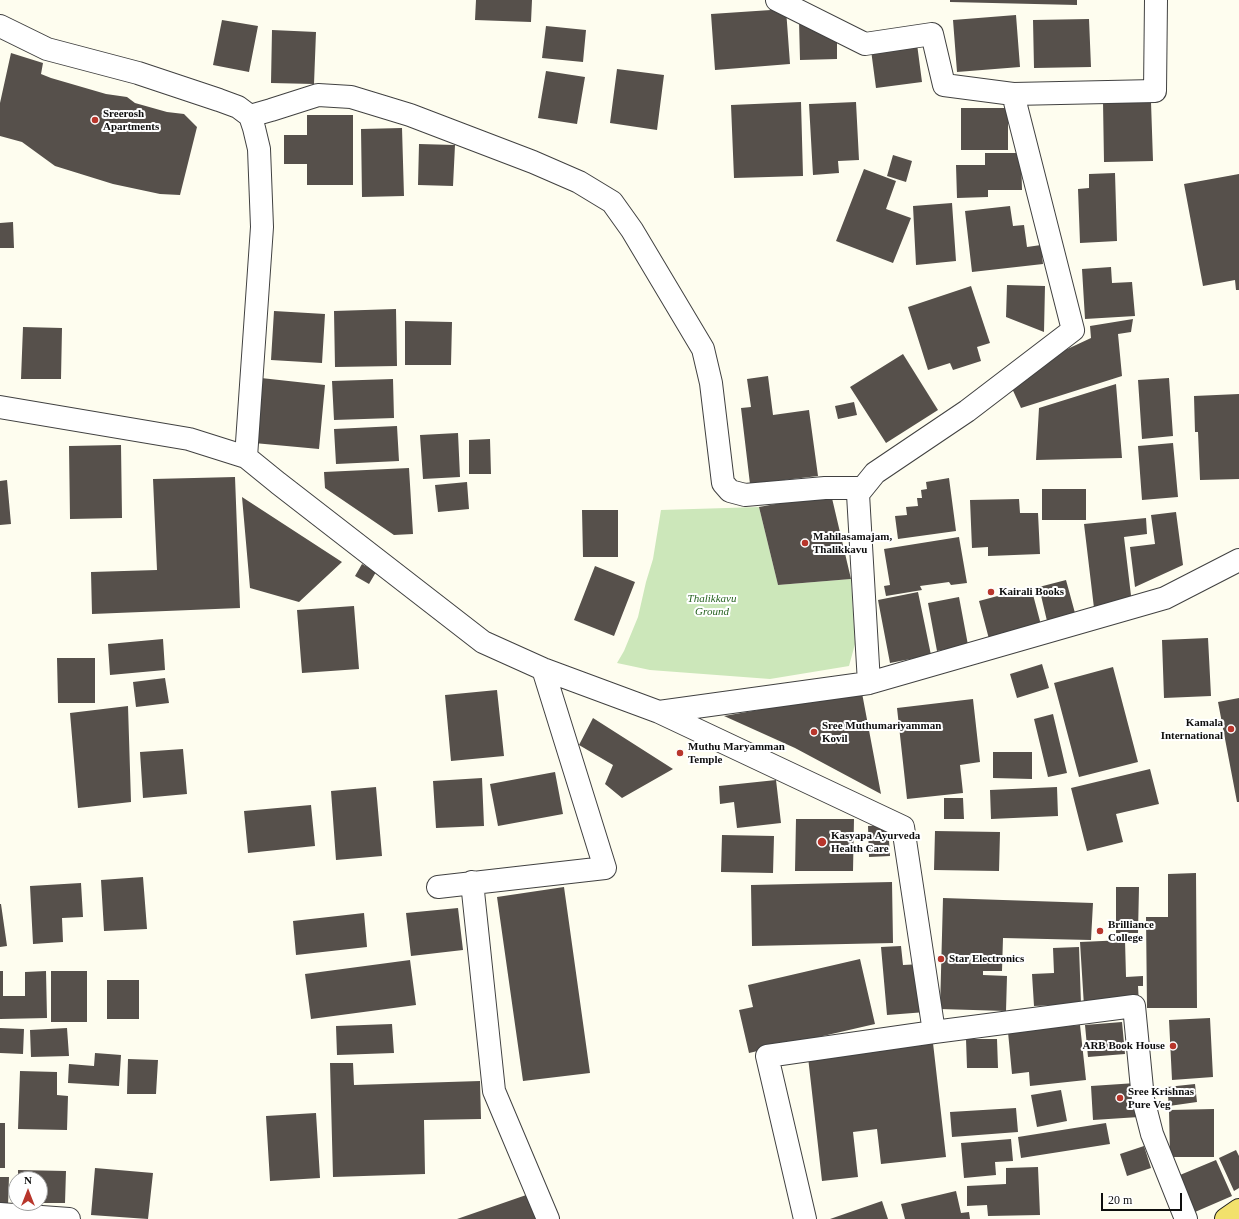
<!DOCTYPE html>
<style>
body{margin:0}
#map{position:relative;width:1239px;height:1219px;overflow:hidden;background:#fefdef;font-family:Georgia,serif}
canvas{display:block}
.north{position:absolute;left:8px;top:1171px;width:40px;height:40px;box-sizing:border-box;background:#fff;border:1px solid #9f9f9f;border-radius:50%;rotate:0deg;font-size:11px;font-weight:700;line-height:16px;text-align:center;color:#0e0e0e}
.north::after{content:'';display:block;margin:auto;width:14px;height:18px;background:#b8362c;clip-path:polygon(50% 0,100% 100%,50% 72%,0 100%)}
.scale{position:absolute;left:1101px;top:1193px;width:81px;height:18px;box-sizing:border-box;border:2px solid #0e0e0e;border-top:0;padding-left:5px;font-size:12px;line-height:14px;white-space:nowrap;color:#0e0e0e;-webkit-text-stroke:3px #fff;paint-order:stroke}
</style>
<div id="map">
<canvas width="1239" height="1219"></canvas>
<div class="north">N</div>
<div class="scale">20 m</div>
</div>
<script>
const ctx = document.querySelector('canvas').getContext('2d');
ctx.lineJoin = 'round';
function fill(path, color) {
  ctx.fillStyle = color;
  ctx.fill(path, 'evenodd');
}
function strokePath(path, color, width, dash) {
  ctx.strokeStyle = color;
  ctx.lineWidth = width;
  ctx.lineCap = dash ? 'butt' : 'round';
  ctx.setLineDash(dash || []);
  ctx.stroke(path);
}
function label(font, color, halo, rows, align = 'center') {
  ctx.font = font + ' Georgia,serif';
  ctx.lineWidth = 4;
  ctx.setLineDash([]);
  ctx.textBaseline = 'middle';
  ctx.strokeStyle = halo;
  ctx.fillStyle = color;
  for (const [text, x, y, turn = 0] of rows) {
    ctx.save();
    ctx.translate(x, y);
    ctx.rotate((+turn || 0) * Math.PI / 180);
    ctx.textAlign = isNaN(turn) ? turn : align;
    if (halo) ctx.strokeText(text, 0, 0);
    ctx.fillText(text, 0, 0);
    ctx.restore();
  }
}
const green = new Path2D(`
 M759,507L778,585L851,579L855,644L849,666L770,679L650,670L617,663L624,651L638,617L646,582L653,559L661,510Z`);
const building = new Path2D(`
 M476,0H532L531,22L475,20Z
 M950,0H1077V5L950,2Z
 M786,9L790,64L715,70L711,14Z
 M1016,15L1020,67L957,72L953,20Z
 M1089,19L1091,67L1034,68L1033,20Z
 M222,20L258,26L249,72L213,65Z
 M837,20V59L800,60L799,21Z
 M546,26L586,30L583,62L542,58Z
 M272,30L316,32L314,84L271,83Z
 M917,44L922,82L876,88L871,50Z
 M11,53L43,63L41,74L51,78L106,94L127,97L135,103L167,112L184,114L197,127L180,195L160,194L113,184L55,166L22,142L0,136V103Z
 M617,69L664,75L657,130L610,123Z
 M546,71L585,77L577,124L538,118Z
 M801,102L803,176L734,178L731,105Z
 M856,102L859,160L838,161L839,173L813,175L809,104Z
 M1103,102H1151L1153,161L1104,162Z
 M961,108H1008V150H961Z
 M307,115H353V185H307V164H284V135H307Z
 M402,128L404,196L362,197L361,129Z
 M419,144L455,145L453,186L418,185Z
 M985,153H1021L1022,190H988V197L957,198L956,165H985Z
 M893,155L912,161L906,182L887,176Z
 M864,169L896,181L886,209L911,218L893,263L836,241Z
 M1115,173L1117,241L1080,243L1078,189L1089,188V174Z
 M1239,174V290H1236L1235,280L1203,286L1184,184Z
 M952,203L956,261L916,265L913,206Z
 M1010,206L1013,226L1024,225L1027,247L1041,245L1043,264L972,272L965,211Z
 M13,222L14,248H0V223Z
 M1111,267L1112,283L1132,282L1135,316L1085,319L1082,269Z
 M1007,285L1045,286L1044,332L1006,317Z
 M971,286L990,343L977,347L981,361L953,370L950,363L928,370L908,307Z
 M396,309L397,366L335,367L334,311Z
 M274,311L325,314L322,363L271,360Z
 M1133,319L1131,332L1118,334L1122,376L1021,408L1010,384L1046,359L1091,338L1090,326Z
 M405,321L452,322L451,365H405Z
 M23,327L62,328L61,379H21Z
 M903,354L938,410L886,443L850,387Z
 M768,376L773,415L809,410L818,476L750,484L741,408L751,407L747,379Z
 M261,378L325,385L319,449L254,443Z
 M1169,378L1173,436L1142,439L1138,380Z
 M393,379L394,418L334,420L332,381Z
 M1116,384L1122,458L1036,460L1039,408Z
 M1239,394V479L1200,480L1198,432H1195L1194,396Z
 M854,402L857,415L838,419L835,406Z
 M397,426L399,461L336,464L334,429Z
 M458,433L460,477L423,479L420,435Z
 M490,439L491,474H469V440Z
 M1173,443L1178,497L1142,500L1138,446Z
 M121,445L122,518L70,519L69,446Z
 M409,468L413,534L394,535L325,488L324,472Z
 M235,477L240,608L92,614L91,572L157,570L153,479Z
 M949,478L956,531L898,539L895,516L907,515L906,507L918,506L917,498H922L921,490L927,489L926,482Z
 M7,480L11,524L0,525V481Z
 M467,482L469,509L438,512L435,485Z
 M1042,489H1086V520H1042Z
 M831,494L851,579L778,585L759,507Z
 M242,497L342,562L299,602L250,588Z
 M1019,499L1020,513H1038L1040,554L988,556V547L972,548L970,500Z
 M582,510H618V557H583Z
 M1176,512L1183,565L1135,587L1130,547L1155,544L1151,515Z
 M1146,518L1147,534L1124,537L1132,604L1094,608L1084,524Z
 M959,537L967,583L951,585L949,582L920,586L922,590L886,596L884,586L890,585L884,549Z
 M362,564L376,572L369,584L355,576Z
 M595,566L635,582L614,636L574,620Z
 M1066,580L1075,613L1047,621L1039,587Z
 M1031,587L1041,625L989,639L979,601Z
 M918,592L931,655L890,663L878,600Z
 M959,597L968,645L937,651L928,603Z
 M354,606L359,669L302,673L297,610Z
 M1208,638L1211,696L1164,698L1162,640Z
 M163,639L165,670L110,675L108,644Z
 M57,658H95V703H58Z
 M1042,664L1049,688L1017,698L1010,674Z
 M1113,667L1138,762L1079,777L1054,683Z
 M165,678L169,703L136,707L133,682Z
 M497,690L504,756L451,761L445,695Z
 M862,693L881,794L795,748L724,716L792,704Z
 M1239,698V802H1237L1218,702Z
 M973,699L980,762L960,765L963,793L907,799L897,708Z
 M128,706L131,802L78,808L70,713Z
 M1053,714L1067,773L1048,777L1034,719Z
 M593,718L673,769L622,798L605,784L613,765L579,745Z
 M183,749L187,794L143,798L140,752Z
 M993,752H1032V779L993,778Z
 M1150,769L1159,804L1116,814L1123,842L1087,851L1071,788Z
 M555,772L563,814L498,826L490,784Z
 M482,778L484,826L436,828L433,781Z
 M776,780L781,823L737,828L734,802L720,804L719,786Z
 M376,787L382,856L336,860L331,791Z
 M1057,787L1058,816L991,819L990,790Z
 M944,798H963L964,819H944Z
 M311,805L315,846L248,853L244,811Z
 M796,819H854L853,871H795Z
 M888,825L890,856L869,857L868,826Z
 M935,831L1000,832L999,871L934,870Z
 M722,835L774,836L773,873L721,872Z
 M1196,873L1197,1008H1147L1146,917H1168V874Z
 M143,877L147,929L104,931L101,880Z
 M892,882L893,943L752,946L751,885Z
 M81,883L83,917L62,918L63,942L33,944L30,886Z
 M564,887L590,1073L523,1081L497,897Z
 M1116,887H1139L1138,933H1116Z
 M943,898L1093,903L1091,940L1003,938L1002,971H983V975L1007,976L1006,1011L940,1009Z
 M0,904H1L7,946L0,947Z
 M458,908L463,950L411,956L406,913Z
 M364,913L367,947L296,955L293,921Z
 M1125,940L1126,977L1143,976V986H1138L1139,1004L1084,1006L1080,942Z
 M901,946L903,965L922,964L926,1012L887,1015L881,947Z
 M1079,947L1081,1004L1034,1006L1032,974L1054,973L1053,948Z
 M860,959L875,1024L749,1053L739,1010L753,1007L748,985Z
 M410,960L416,1005L311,1019L305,974Z
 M0,971H3V996H25V972L46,971L47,1018L0,1019Z
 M51,971H87V1022H51Z
 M107,980H139V1019H107Z
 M1210,1018L1213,1077L1172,1080L1169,1020Z
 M1122,1022L1125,1054L1088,1057L1085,1025Z
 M392,1024L394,1053L337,1055L336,1026Z
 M1080,1025L1086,1080L1030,1086L1029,1072L1012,1074L1008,1032Z
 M0,1028L24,1029L23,1054L0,1053Z
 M67,1028L69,1056L31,1057L30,1030Z
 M966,1039H997L998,1068H967Z
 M933,1043L946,1157L881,1164L877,1129L853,1132L858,1177L822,1181L808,1057Z
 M95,1053L121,1055L119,1086L68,1083L69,1064L94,1066Z
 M128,1059L158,1060L156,1094H127Z
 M330,1063H353L354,1085L480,1081L481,1119L424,1120L425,1174L333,1177Z
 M20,1071L57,1072V1095L68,1096L67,1130L18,1129Z
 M1136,1083L1139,1117L1093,1120L1091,1086Z
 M1195,1084L1197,1102L1169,1106L1167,1087Z
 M1061,1090L1067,1121L1037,1127L1031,1095Z
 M1016,1108L1018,1132L952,1137L950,1112Z
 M1214,1109V1157H1170L1169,1110Z
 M316,1113L320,1178L270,1181L266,1116Z
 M0,1123H5V1168H0Z
 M1106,1123L1110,1144L1021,1158L1018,1137Z
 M1011,1139L1013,1161L995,1162L996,1175L964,1178L961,1143Z
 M1144,1146L1151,1168L1127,1176L1120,1154Z
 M1236,1150L1239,1156V1188L1234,1191L1219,1158Z
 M1216,1160L1232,1196L1195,1212L1180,1175Z
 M1038,1167L1040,1215L988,1216L987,1205L967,1206V1186L1006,1184V1168Z
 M95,1168L153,1173L148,1219L91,1215Z
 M18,1170L66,1171L65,1203H40V1179H18Z
 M0,1177H9L8,1206H0Z
 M956,1191L961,1213L969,1212L970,1219H905L901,1204Z
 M532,1193L541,1219H457Z
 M882,1201L888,1219H830Z`);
const minor = new Path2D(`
 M777,0L865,44L932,34L944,85L1013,94L1155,91L1156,0
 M0,26L47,49L138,73L219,100L238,107L250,116L254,128L259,149L262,227L246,457
 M250,116L271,110L318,95L351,97L410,115L533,162L579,182L612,202L632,230L703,349L711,383L723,483L730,491L745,495L825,488H862
 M0,407L189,439L246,457L278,483L483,642L543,669L659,712L903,827L934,1032
 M869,683L858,494L875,473L967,411L1073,330L1013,94
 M659,712L869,683L1165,598L1239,560
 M472,882L494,1091L548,1219
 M438,887L605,868L543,669
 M0,1214L69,1219
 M805,1219L767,1056L934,1032L1134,1006L1143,1099L1152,1134L1186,1219`);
const major = new Path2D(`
 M1226,1219L1239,1210`);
const markers = [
 [95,120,4,"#b8362c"],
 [805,543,4,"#b8362c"],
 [991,592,4,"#b8362c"],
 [1231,729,4,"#b8362c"],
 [814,732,4,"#b8362c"],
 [680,753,4,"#b8362c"],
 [822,842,5,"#b8362c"],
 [1100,931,4,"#b8362c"],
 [941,959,4,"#b8362c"],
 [1173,1046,4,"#b8362c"],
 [1120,1098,4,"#b8362c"]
];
const poiNames = [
 ["Sreerosh",103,114],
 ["Apartments",103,127],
 ["Mahilasamajam,",813,537],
 ["Thalikkavu",813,550],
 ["Kairali Books",999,592],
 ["Kamala",1223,723,"right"],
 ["International",1223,736,"right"],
 ["Sree Muthumariyamman",822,726],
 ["Kovil",822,739],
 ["Muthu Maryamman",688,747],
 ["Temple",688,760],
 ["Kasyapa Ayurveda",831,836],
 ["Health Care",831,849],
 ["Brilliance",1108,925],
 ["College",1108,938],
 ["Star Electronics",949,959],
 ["ARB Book House",1165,1046,"right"],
 ["Sree Krishnas",1128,1092],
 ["Pure Veg",1128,1105]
];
const parkNames = [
 ["Thalikkavu",712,599],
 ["Ground",712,612]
];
fill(green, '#cce7ba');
fill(building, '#56504b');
strokePath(minor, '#414141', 24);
strokePath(major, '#1f1f1f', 24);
strokePath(minor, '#fff', 22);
strokePath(major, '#f2e16c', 22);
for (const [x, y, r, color] of markers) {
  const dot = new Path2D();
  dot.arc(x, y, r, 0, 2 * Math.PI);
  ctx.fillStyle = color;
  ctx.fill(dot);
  strokePath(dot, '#fff', 1.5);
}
label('bold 11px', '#0e0e0e', '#fff', poiNames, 'left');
label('italic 11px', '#276321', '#fff', parkNames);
</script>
